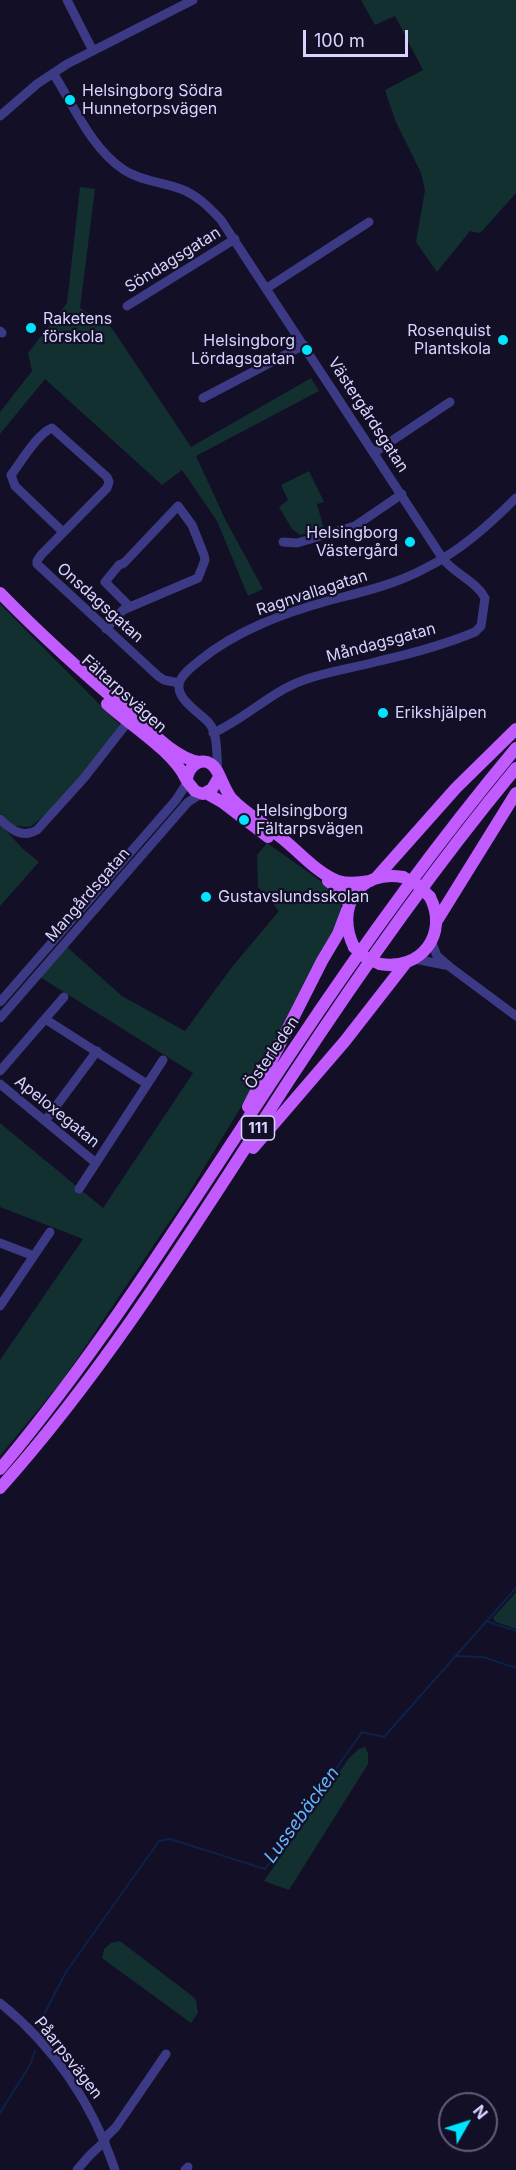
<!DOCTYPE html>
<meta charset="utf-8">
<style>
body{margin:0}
#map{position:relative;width:516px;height:2170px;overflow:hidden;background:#130f26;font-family:Inter,sans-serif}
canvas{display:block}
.north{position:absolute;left:438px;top:2092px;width:60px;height:60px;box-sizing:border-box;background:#130f26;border:2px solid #625e7d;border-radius:50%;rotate:51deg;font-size:16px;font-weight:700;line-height:24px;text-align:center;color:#d9d4ff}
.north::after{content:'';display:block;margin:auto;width:21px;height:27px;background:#00e5ff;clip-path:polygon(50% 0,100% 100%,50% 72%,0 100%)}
.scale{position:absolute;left:303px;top:30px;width:105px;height:27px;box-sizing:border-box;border:3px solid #d9d4ff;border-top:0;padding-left:8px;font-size:18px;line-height:21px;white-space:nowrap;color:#d9d4ff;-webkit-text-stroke:4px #130f26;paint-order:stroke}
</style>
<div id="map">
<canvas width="516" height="2170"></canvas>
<div class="north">N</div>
<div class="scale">100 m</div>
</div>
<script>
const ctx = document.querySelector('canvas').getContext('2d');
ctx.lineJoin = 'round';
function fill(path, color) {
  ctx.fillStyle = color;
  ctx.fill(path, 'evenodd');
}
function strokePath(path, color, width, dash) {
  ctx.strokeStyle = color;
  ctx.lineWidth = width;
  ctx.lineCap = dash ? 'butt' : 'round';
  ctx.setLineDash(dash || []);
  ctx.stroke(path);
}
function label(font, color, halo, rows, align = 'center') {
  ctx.font = font + ' Inter,sans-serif';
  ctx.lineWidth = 4.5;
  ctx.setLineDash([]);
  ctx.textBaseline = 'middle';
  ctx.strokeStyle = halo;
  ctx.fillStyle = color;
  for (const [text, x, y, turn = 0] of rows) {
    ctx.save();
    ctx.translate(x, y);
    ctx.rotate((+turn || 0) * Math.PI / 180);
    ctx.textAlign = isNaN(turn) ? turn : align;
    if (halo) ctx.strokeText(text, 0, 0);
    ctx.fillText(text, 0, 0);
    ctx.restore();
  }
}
const green = new Path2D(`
 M361,0H516V193L483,230L479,233L470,231L437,272L416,242L425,190L421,173L395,120L385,90L423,70L395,16L375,25Z
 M80,187L95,189L80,308L111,327L191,447L311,378L319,391L196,456L225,519L263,589L248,596L217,521L182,470L162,485L45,379L0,434V412L32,371L28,353L67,303Z
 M309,471L324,502L317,504L324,529L300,535L292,529L279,507L288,500L281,485Z
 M0,604L120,725C93,760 66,801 30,827L14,826L0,813Z
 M0,824L22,848L39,862L0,906Z
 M267,843L339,894L342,901L339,923L253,1087L187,1196L62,1381L0,1456V1360L83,1239L0,1207V1123L103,1208L193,1073L40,977L67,947L122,996L185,1031L232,967L279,911L258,887L257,855Z
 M516,1592V1629L496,1622L493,1618Z
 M365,1747L368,1753V1764L289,1890L264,1881L349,1758L359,1749Z
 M120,1941L191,1995L196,2000L198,2013L191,2023L102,1958L104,1949L111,1943Z`);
const stream = new Path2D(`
 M486,1621L516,1631
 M455,1656L483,1657L516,1668
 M38,2026L66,1972L159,1841L170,1839L265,1869L362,1732L384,1737L516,1588
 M0,2113L30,2065L35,2051`);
const minor = new Path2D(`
 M67,0L93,51
 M53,73C74,106 91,148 124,170C141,181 162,182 181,189C197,195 209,207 221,220L443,559C455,574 476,581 485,598L481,626L475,632C446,644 410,654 379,661C354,668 329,671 304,680C270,692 245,719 213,733
 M0,116L37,84L67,64L193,0
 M267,288L369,222
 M127,306L235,239
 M0,331L2,333
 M203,398L304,345
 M375,452L450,402
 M63,532L15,486L11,475C21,462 37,434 52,428L107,477L109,482L107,488L41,555L37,561V564L158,676L164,680L179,683
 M283,542L297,543L355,526L402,494
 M106,629L123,610L130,607L198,578L205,560L204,555L192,525L178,506L124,563L119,565L105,582L130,607
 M218,772C216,758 219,735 209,723C200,713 177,700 179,685C180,675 192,667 199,661C237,630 284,613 331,600C362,592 393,585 422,570C459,552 488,526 516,498
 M0,819C10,829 22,839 37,830L84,778L127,723L133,722
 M431,940L437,956L450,967L516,1016
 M415,959L445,965
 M0,1002L176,800L187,783
 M0,1018L188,802L201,794
 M45,1019L147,1084
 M0,1071L64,997
 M0,1084L96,1163
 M45,1121L97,1051
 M79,1189L163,1060
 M0,1243L34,1256
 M0,1306L50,1232
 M0,2003C54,2046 93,2105 115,2170
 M104,2139L116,2127L166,2054
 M77,2170L89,2156L105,2141
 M185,2170L188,2167`);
const major = new Path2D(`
 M0,593C41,635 84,674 129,712C148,729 175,758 199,762
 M107,704C130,725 174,752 186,779
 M219,777L212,789L203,794L195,791L187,781C187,769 199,756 211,764C220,770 223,789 232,799C245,813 264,823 279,836C298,850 315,872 338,881C348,884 359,883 370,881
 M206,793L222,802L268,837
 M376,878L456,788L516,729
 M328,881L341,891L349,904
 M436,922L516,793
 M354,947C335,908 358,869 403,877
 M380,964C421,971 449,934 430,897
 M248,1107L322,961L338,934L347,910
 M253,1148L345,1041L405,964
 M0,1469C110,1338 198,1192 293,1050C362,946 436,844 516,748
 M0,1488C111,1364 199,1219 290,1079C360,972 434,867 516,768`);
const majorBridge = new Path2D(`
 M403,877L418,885L430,897
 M354,947L366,958L380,964`);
const markers = [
 [70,100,6,"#00e5ff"],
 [31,328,6,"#00e5ff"],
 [503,340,6,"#00e5ff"],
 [307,350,6,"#00e5ff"],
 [410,542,6,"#00e5ff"],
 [383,713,6,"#00e5ff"],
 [244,820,6,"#00e5ff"],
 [206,897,6,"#00e5ff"]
];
const shields = [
 [258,1128,33]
];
const shieldNames = [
 ["111",258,1128]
];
const poiNames = [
 ["Helsingborg Södra",82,91],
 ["Hunnetorpsvägen",82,109],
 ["Raketens",43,319],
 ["förskola",43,337],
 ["Rosenquist",491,331,"right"],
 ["Plantskola",491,349,"right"],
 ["Helsingborg",295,341,"right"],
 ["Lördagsgatan",295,359,"right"],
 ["Helsingborg",398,533,"right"],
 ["Västergård",398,551,"right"],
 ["Erikshjälpen",395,713],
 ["Helsingborg",256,811],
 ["Fältarpsvägen",256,829],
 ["Gustavslundsskolan",218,897]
];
const streetNames = [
 ["Söndagsgatan",173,260,-32],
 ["Västergårdsgatan",368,415,57],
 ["Ragnvallagatan",312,593,-18],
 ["Onsdagsgatan",100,603,42],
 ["Måndagsgatan",381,643,-15],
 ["Fältarpsvägen",124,694,42],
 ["Mangårdsgatan",88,895,-49],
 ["Österleden",272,1053,-56],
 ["Apeloxegatan",57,1112,39],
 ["Påarpsvägen",68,2058,52]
];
const waterNames = [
 ["Lussebäcken",302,1815,-54]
];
fill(green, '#12302f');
strokePath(stream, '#0c2248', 2);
strokePath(minor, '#3d3a85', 9);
strokePath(major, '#c25bff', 12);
strokePath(majorBridge, '#c25bff', 12);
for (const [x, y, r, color] of markers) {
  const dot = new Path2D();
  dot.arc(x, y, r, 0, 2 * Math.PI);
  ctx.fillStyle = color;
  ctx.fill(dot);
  strokePath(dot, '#130f26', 2);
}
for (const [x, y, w] of shields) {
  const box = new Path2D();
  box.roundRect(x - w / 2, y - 12, w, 24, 4.5);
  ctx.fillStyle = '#130f26';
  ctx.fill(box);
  strokePath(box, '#d9d4ff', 1.5);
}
label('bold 15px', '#d9d4ff', null, shieldNames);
label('16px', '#d9d4ff', '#130f26', poiNames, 'left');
label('16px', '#d9d4ff', '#130f26', streetNames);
label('italic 18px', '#62b6ff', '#130f26', waterNames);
</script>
